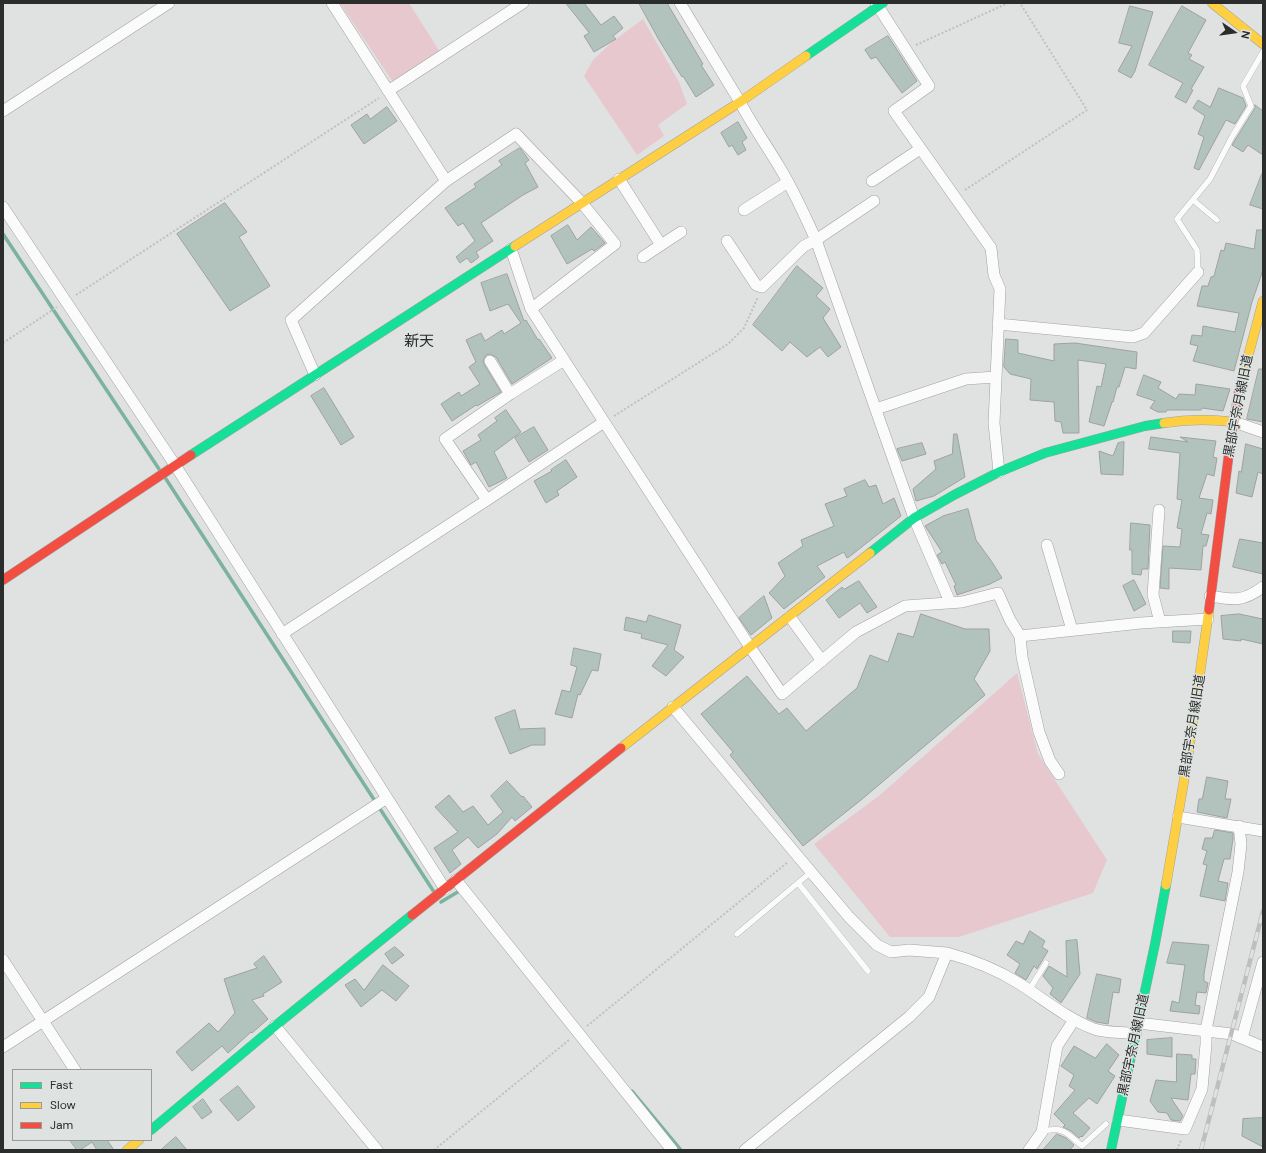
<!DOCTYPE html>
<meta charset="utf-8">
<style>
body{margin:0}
#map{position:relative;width:1266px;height:1153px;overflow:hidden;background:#dfe2e1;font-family:"DM Sans",sans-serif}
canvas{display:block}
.frame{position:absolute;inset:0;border:4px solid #2b2d2c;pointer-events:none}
.legend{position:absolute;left:12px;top:1069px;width:140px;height:72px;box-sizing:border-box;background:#dee3e1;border:1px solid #969a99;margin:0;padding:5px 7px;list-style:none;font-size:12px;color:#2b2d2c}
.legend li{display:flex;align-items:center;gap:8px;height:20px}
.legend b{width:20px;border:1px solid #969a99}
.north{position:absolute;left:1214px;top:12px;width:40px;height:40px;-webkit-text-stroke:3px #dee3e1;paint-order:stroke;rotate:103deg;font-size:11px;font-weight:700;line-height:16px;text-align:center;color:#2b2d2c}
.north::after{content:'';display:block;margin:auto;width:14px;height:18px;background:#2b2d2c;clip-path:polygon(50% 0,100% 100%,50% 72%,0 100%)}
</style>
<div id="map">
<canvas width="1266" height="1153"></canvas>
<div class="frame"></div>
<ul class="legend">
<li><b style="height:5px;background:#16e098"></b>Fast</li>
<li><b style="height:5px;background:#ffcf43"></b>Slow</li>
<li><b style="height:5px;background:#f24e42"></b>Jam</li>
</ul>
<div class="north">N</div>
</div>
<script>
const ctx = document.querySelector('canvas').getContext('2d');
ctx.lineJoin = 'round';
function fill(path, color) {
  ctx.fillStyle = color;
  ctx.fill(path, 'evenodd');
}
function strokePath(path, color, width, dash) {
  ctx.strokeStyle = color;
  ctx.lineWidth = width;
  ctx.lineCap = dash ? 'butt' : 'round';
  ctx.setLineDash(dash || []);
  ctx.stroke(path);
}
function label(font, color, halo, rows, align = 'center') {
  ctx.font = font + ' "DM Sans","Noto Sans JP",sans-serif';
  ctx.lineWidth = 3;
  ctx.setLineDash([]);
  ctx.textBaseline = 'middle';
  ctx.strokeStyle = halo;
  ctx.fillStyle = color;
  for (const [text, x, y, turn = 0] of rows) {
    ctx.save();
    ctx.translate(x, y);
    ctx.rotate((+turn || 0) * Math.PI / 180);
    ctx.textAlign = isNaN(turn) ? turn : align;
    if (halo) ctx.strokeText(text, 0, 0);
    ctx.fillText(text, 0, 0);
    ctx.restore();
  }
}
const green = new Path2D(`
 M340,3H409L440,52L393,82Z
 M643,19L679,82L687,104L658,125L664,136L637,155L584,76L593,60L612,42Z
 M1017,673L1038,754L1107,860L1093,893L959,937H890L814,844L880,795Z`);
const stream = new Path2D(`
 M3,234L159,469
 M164,476L434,892
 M441,902L461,890
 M632,1091L681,1150`);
const building = new Path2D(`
 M566,3H584L601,25L614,16L623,28L613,36L616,39L594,52L584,36L589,33Z
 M639,3H667L703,64L701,65L714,85L696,97L683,76L682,77L659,40Z
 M1130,6L1153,12L1135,71L1131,78L1118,71L1132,46L1119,43Z
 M1182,6L1206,20L1188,53L1192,55L1189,59L1204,67L1191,89L1193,90L1186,103L1175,97L1183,83L1149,65Z
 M888,36L917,81L902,93L876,57L871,59L865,50Z
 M1219,88L1243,98L1246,106L1235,124L1226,120L1199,170L1194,168L1204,137L1198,134L1205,116L1193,108L1198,100L1210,107Z
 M1255,105L1263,111V155L1248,145L1243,152L1232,145L1255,108Z
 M387,107L397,121L364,144L351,125L367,114L370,119Z
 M738,122L747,138L742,142L746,150L738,155L732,145L729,147L721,133Z
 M520,148L529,160L525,163L538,187L523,195L481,223L493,241L476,252L479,257L474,261L471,263L467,258L460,263L456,257L475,241L463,223L458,226L445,208L476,187L474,184L502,165L499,161Z
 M1262,174L1263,175V209L1250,205Z
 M225,203L247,232L239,237L270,286L230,311L177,234Z
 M568,225L577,240L591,227L605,243L594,251L592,249L567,264L551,236Z
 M1257,230H1263V270L1252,302L1234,371L1193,361L1198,346L1190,344L1192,335L1202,336L1203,326L1235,332L1239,313L1197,306L1202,286H1208L1211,277L1214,276L1221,250L1224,251L1226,243L1254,249Z
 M797,266L823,288L816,296L830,309L823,318L841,347L828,357L820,347L807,357L790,342L782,351L753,325Z
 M507,274L524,321L526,320L538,340L539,339L552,358L512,384L496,357L490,354L486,355L483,361L484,364L501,392L477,406L476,405L452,421L441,404L459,392L461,396L480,384L469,367L476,362L466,340L481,333L485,341L502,330L504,334L521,323L508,304L490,311L481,283Z
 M1006,339L1018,340V353L1054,361V344L1075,343L1137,352L1136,369L1125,367L1119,387H1117L1113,402H1112L1104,426L1089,422L1097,386L1101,387L1106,364L1078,360L1079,433H1063L1061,422L1055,421L1054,402L1030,400L1031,379L1010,374L1004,367Z
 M1259,369H1263V422L1247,419Z
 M1144,375L1161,382L1158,388L1176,399L1179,394L1195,395L1196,384L1230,389L1223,411L1202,408L1201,410H1167L1166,412H1158L1150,408L1155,401L1137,395Z
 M324,388L354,437L341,445L311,396Z
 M506,410L521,432L494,452L507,478L489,487L476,462L471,465L463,451L481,440L478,435L497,421L495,418Z
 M534,427L548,450L529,462L515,438Z
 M954,434H957L965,477L934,496L916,501L913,489L936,469L934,461L952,454Z
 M1151,437L1188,442L1180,437L1216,441L1213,457L1217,458L1214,476L1207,474L1199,498L1213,500L1211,514L1207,513L1201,534L1209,535L1206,546H1203L1201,570L1169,568V589L1160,588L1163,546L1180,547L1182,529L1177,528L1182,500L1177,499L1180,453L1149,449Z
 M1124,442L1123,475L1101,474L1099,451L1113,456L1118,443Z
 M922,443L926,454L902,461L897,449Z
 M1246,444L1263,449V474L1258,472L1252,497L1236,493L1239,471L1241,472Z
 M566,460L577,477L557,491L559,495L546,503L534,481L552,471L551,470Z
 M865,480L869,487L876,485L883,504L894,498L901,516L849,557L847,558L844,552L817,566L825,577L784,609L769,593L785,576L778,563L803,546L801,540L834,526L825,504L847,496L844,489Z
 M968,509L976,540L992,562L1002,578L990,584L957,595L954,586L956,585L945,562L942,564L937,555L942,552L925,526L943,516Z
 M1131,523L1150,525L1148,569H1142L1141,575L1132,574V550H1130Z
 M1240,539L1263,543V574L1233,567Z
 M1134,580L1146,604L1134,611L1123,586Z
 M859,581L877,607L867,613L860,603L839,618L826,600L842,587L844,589Z
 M764,596L772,618L751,635L739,618Z
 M921,614L965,629H989L990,651L974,679L985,695L861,800L803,846L730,755L733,752L701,714L747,676L779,714L787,708L806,731L857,688L870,655L888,662L898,633L913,637Z
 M1239,614L1263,619V644L1241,639V641L1223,639L1221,616Z
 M649,615L681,625L674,650L684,657L666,676L652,666L668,645L641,638L642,634L624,630L626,617L646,622Z
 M1173,631H1191L1190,643L1173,642Z
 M574,648L601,654L598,671L592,670L580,695L578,694L572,718L555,714L562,690L570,692L577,667L571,665Z
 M515,710L520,729L545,728V745H532L510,754L495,718Z
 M1207,777L1228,781L1225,799H1231L1227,818L1197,812L1199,799H1202Z
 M507,781L522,797L523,796L532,807L515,821L512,817L497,834L478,848L468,837L452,850L461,864L450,873L434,848L458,832L435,807L449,795L463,812L473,806L488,825L503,812L491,796Z
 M1215,830L1233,833V839L1230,859H1224L1218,881L1228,883L1225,901L1200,896L1207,865L1203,864L1207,851L1202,849L1205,838H1212Z
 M1030,931L1045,941L1042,947L1048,951L1037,969L1034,966L1026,980L1015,973L1020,964L1007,955L1016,941L1023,944Z
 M1077,940L1080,974L1061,1003L1050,994L1053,988L1043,976L1049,966L1067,977L1066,941Z
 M1173,942L1209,945L1204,974V981L1208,983L1206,993L1197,992L1195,1005L1200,1006L1199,1014L1170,1011L1172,1001L1179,1003L1185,965L1167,963Z
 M395,947L404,955L392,964L385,954Z
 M264,956L282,982L263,994L264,996L252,1000L268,1019L252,1033L251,1032L228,1053L222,1046L192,1071L176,1052L209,1023L218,1032L235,1013L224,979L257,968L254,964Z
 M383,965L409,986L396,1001L382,990L361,1007L345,985L355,979L364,990Z
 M1097,974L1121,979L1119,993L1113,992L1108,1024L1096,1022L1087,1018Z
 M1172,1038V1057L1147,1054V1040Z
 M1107,1044L1119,1055L1108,1071L1115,1076L1097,1104L1089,1098L1073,1113L1090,1128L1082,1137L1081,1136L1079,1138L1071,1131L1063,1127L1065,1125L1054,1114L1075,1090L1069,1086L1074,1075L1061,1066L1074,1046L1095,1058Z
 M1177,1054L1192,1055V1059H1196L1195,1074H1191L1188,1100L1171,1098L1183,1116L1180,1121L1171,1120L1167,1113L1158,1112L1150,1101L1156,1080L1176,1082Z
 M238,1086L255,1107L238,1121L220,1100Z
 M203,1099L212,1112L202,1119L193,1107Z
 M1263,1118V1147L1242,1136L1243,1119Z
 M1057,1134L1066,1138L1074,1145L1070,1150H1043Z
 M176,1137L187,1150H161Z
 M70,1140H107L114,1150H97L92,1142L80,1150H77Z`);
const path = new Path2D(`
 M916,45L1008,3
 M965,190L1087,110L1020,3
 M76,295L379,98
 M3,343L57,307
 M614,416L728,344L744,328L758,297
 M587,1026L788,862
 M434,1150L569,1040
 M1177,1150L1181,1140`);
const lane = new Path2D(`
 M1193,200L1217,220
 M1198,272L1197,250L1177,219L1210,179L1233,135L1251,106L1243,86L1263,52
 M798,883L868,971
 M737,934L811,872
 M1029,990L1046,963
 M1042,1132C1062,1125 1068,1134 1082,1146L1106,1124`);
const street = new Path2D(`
 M332,3L446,181
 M680,3L740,102C752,125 767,146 780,168C794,191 805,216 816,240L914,518L950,602
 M876,3L929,86L894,111L991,248L994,275L1000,289L994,423L999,472
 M388,91L523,3
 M3,111L169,3
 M619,179L661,245L681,232
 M872,181L920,149
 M3,207L175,465L445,889
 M744,210L788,182
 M727,241L756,285L762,287L804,246L816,240L874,201
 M511,249L531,309
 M643,257L661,245
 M998,324L1133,337L1144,333L1198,272
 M564,360L510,394L445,439L487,500L604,422
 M490,361L510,394
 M315,375L291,320L446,181L516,134L582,203L615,244L531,309L750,647L782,694L856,632L905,606L962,602L998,593L1010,620L1020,636L1141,623L1208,619
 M876,409L966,379L996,377
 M1234,422L1263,432
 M1159,510L1153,595L1160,622
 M1047,545L1072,630
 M1210,596C1234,600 1243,602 1263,587
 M790,617L822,661
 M282,634L487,500
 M1020,636L1022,657L1039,732L1050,761L1059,774
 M673,707L801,860L849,917L877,945L891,952L909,950L947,953
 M1178,817L1263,831
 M456,880L672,1150
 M3,960L75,1070
 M1138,1023L1232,1034L1263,1047
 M275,1026L377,1150
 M1242,1038L1263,962
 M3,1047L387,798
 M1118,1120L1185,1129L1202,1089L1206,1044V1030L1238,872L1241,844L1239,826
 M745,1150L909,1017L929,997L947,953C973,960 998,970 1020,984C1045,1000 1066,1018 1094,1029C1105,1033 1124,1032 1136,1034
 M1029,1150L1042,1132L1057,1046L1074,1020`);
const fast = new Path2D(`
 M806,56L883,3
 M191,455L515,246
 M870,553L914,518L954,495L999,472L1045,453L1145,426L1164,423
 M151,1130L275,1026L412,915
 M1111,1150L1155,944L1166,885`);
const slow = new Path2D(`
 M1212,3L1263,44
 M515,246L740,102L806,56
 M1239,390L1263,301
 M1164,423C1189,419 1209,419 1234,422
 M621,748L870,553
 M1166,885L1187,763L1209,610
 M127,1150L139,1140`);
const jam = new Path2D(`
 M3,580L191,455
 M1209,610L1231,437L1239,390
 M412,915L621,748`);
const rail = new Path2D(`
 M1201,1150L1263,911`);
const streetNames = [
 ["黒部宇奈月線旧道",1239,406,-79],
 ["黒部宇奈月線旧道",1193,726,-81],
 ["黒部宇奈月線旧道",1134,1045,-78]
];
const quarterNames = [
 ["新天",419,342]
];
fill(green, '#e8c8cf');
strokePath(stream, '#7cb29f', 3.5);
fill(building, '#b2c3bd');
strokePath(building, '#9ea1a0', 1);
strokePath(lane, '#a0a2a1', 6);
strokePath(street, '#a0a2a1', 12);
strokePath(fast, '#a0a2a1', 10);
strokePath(slow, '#a0a2a1', 10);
strokePath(jam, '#a0a2a1', 10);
strokePath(path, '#bfc0c0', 2, [2, 2]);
strokePath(lane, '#fafbfa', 5.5);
strokePath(street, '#fafbfa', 11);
strokePath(fast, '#16e098', 9);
strokePath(slow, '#ffcf43', 9);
strokePath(jam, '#f24e42', 9);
strokePath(rail, '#bdbebd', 4.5);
strokePath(rail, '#dee3e1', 3, [9]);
label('13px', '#2b2d2c', '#dee3e1', streetNames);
label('15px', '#282c2a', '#dee3e1', quarterNames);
</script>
